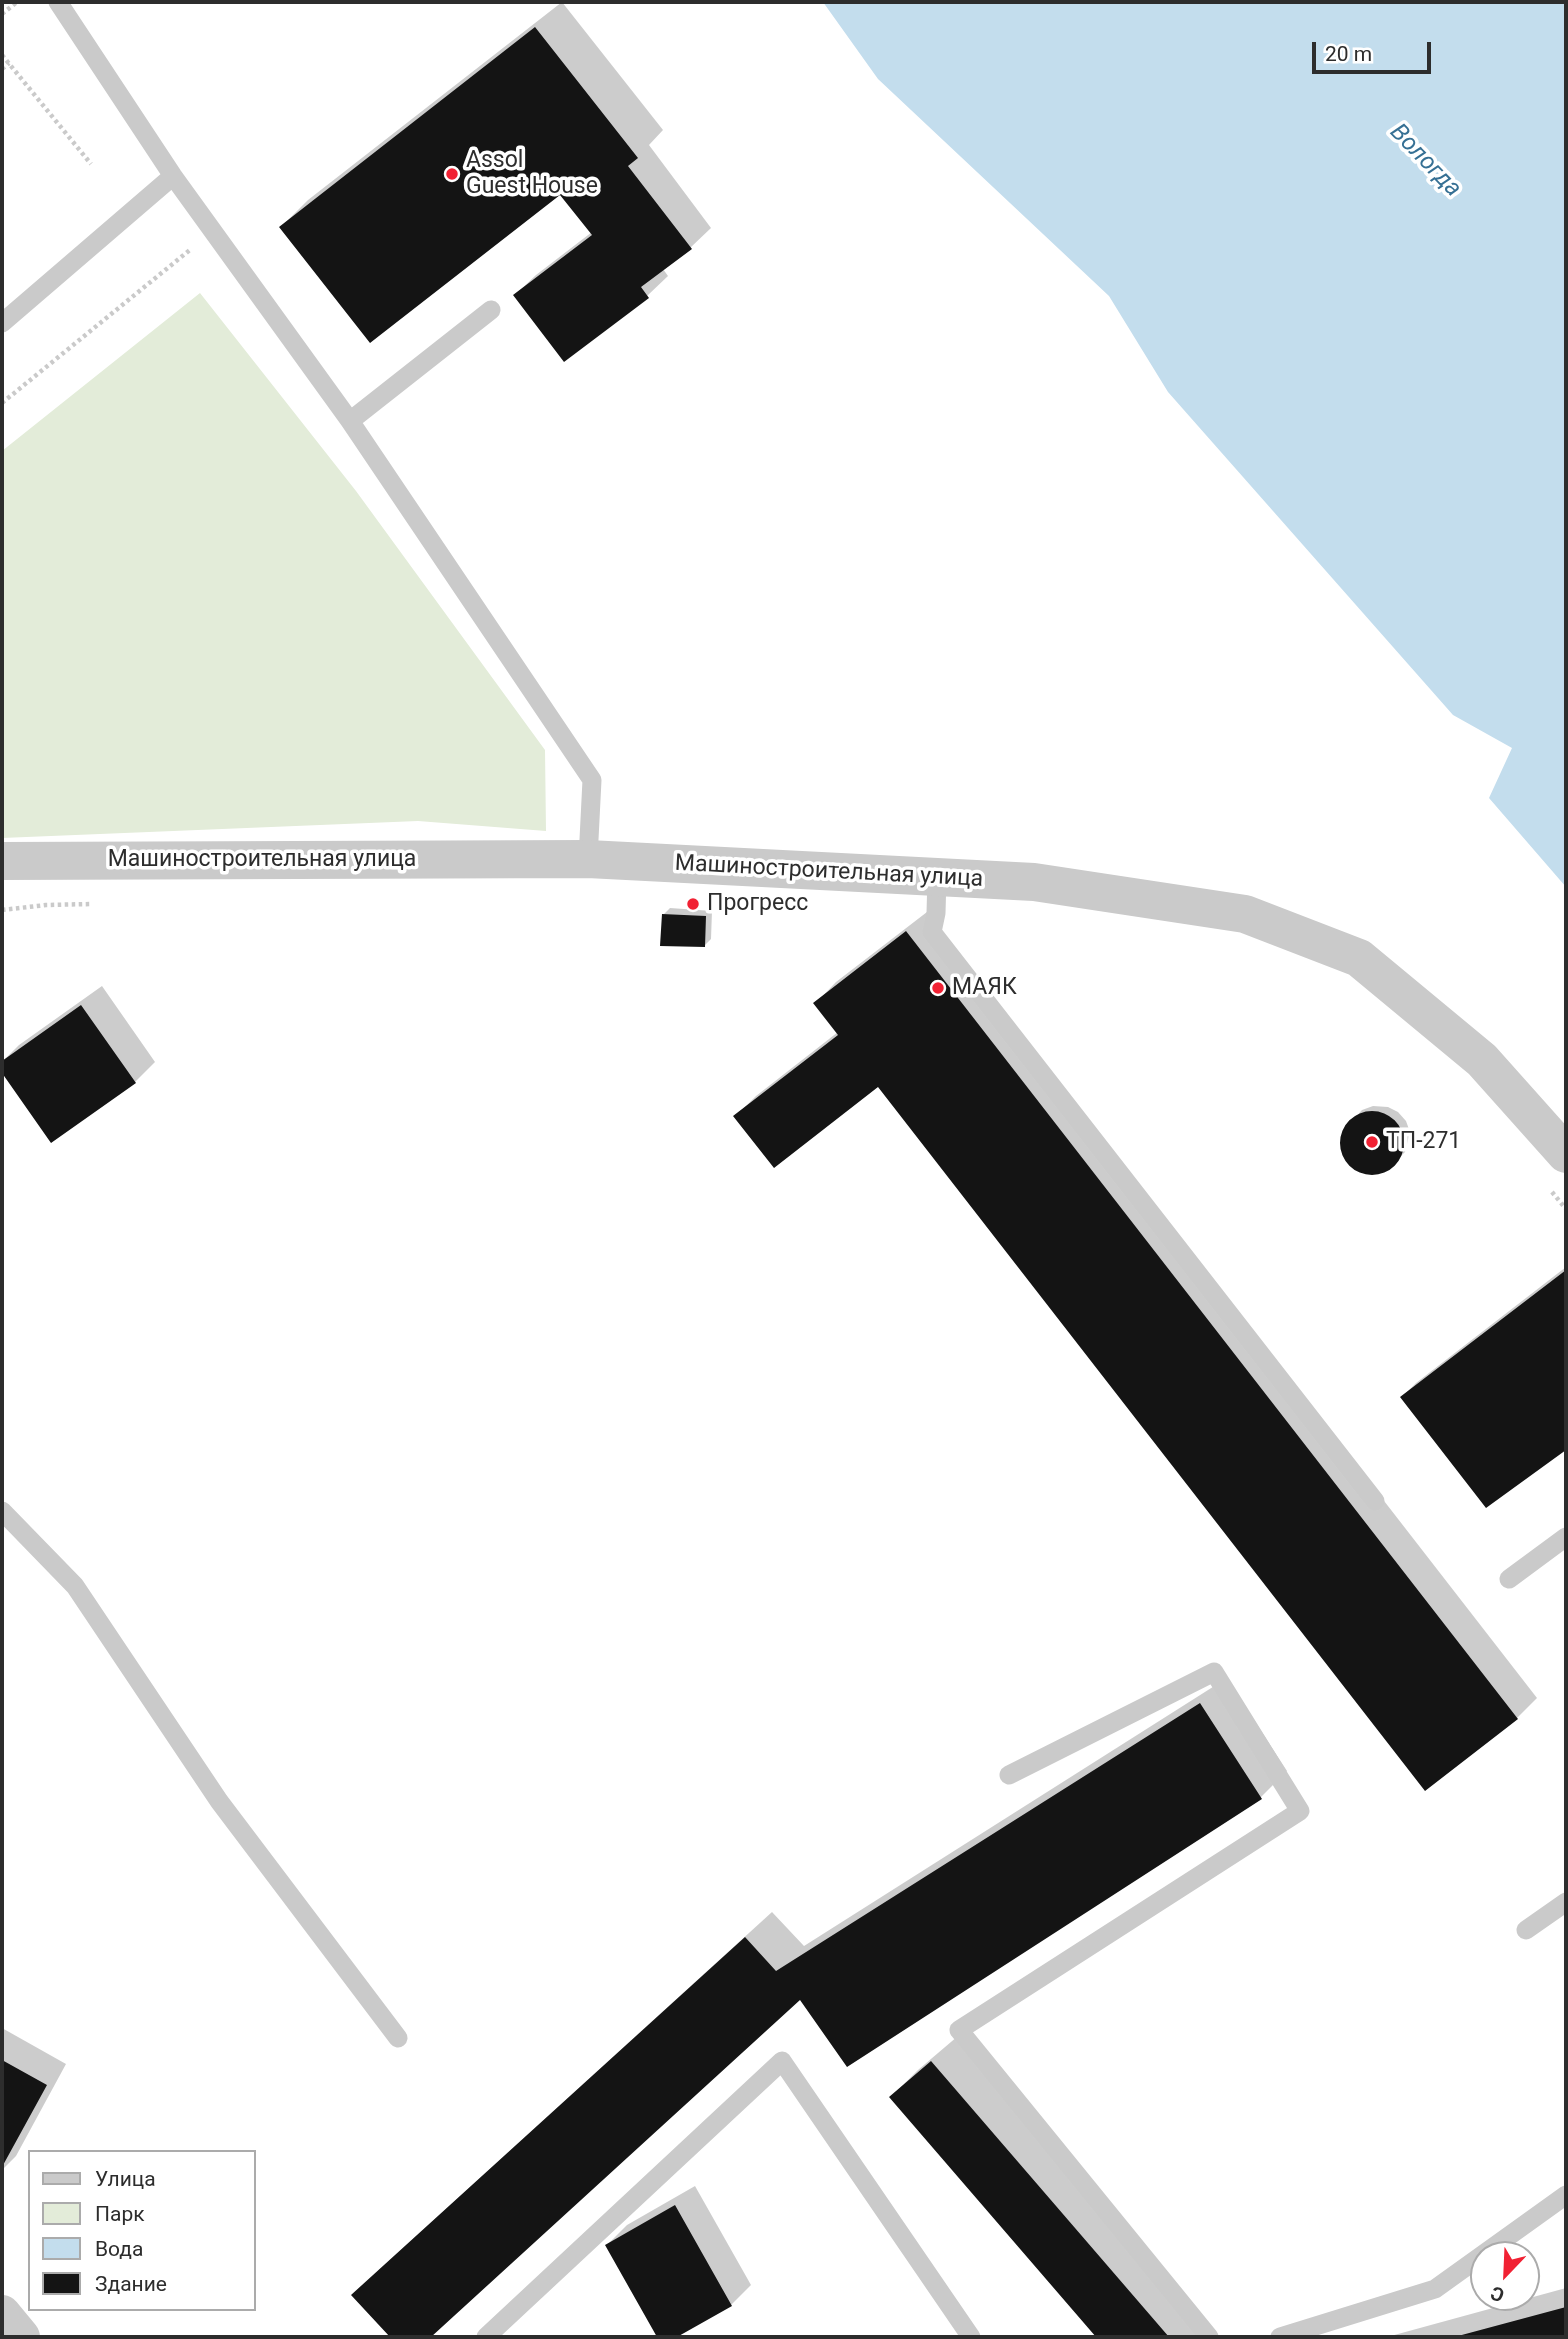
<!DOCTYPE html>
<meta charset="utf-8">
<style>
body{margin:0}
#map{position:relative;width:1568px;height:2339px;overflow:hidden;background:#fff;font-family:Roboto,sans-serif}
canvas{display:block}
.frame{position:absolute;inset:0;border:4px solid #2d2d2d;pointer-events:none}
.legend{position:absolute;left:28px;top:2150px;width:228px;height:161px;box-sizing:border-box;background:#fff;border:2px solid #ababab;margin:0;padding:9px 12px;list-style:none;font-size:21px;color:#2d2d2d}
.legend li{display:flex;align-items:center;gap:14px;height:35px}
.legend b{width:35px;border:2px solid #ababab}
.north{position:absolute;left:1470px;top:2241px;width:70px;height:70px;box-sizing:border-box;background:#fff;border:2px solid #ababab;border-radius:50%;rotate:203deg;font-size:19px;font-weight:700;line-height:28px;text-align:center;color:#2d2d2d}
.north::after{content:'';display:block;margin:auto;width:24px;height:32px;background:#f12133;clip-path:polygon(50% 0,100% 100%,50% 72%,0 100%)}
.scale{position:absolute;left:1312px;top:42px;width:119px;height:32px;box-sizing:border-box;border:4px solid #2d2d2d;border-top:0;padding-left:9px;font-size:21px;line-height:24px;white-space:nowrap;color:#2d2d2d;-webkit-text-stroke:5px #fff;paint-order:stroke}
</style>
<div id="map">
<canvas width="1568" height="2339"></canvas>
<div class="frame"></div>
<ul class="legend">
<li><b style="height:9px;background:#cacaca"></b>Улица</li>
<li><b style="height:19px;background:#e3ecd9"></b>Парк</li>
<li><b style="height:19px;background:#c3dded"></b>Вода</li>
<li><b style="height:19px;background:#141414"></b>Здание</li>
</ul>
<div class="north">С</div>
<div class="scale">20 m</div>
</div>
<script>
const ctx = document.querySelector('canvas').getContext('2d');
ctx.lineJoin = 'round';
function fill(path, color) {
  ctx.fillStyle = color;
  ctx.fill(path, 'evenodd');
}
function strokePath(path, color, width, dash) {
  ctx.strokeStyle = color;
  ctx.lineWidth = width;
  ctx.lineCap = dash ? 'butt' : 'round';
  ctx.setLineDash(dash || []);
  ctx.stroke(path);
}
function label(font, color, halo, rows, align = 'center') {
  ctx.font = font + ' Roboto,sans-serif';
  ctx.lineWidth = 7;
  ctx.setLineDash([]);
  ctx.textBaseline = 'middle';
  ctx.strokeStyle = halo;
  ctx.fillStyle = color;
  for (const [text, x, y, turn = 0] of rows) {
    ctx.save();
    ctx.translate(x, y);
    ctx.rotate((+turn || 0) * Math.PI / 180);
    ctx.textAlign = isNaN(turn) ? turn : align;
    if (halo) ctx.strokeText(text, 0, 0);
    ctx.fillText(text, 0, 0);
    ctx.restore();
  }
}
const green = new Path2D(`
 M200,293L356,491L545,750L546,831L418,821L2,838V451Z`);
const water = new Path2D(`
 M823,2H1566V887L1489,798L1512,748L1453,715L1168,392L1109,296L878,79Z`);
const shadow = new Path2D(`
 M562,2L663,130L649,145L711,228L690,248L663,269L668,276L647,296L515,295L536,275L592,232L560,193L281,227L308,200Z
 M670,908L712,911L711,939L704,946L663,915Z
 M927,912L1537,1698L1517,1718L879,1085L736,1116L756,1096L838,1032L816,1003L836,982Z
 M102,986L155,1062L135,1082L52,1140L2,1070V1062L19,1045Z
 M1373,1106L1388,1107L1398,1112L1406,1121L1410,1132L1405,1152L1388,1169L1372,1174L1357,1170L1345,1158L1341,1144L1345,1129L1362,1110Z
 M1566,1267V1448L1486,1505L1402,1397L1416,1383Z
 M1227,1678L1287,1771L1260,1798L801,1997L429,2337H392L354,2295L380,2269L772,1912L804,1946Z
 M2,2028L66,2064L16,2156L2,2170Z
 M958,2036L1219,2337H1098L891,2097L918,2070Z
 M695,2186L751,2285L731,2305L673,2337H659L607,2245L627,2225Z
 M1566,2288V2337H1387Z`);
const building = new Path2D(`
 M535,27L638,158L628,166L692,249L641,287L649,298L564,362L513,295L592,235L560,195L370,343L279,227Z
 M662,914L706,916L705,947L660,946Z
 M906,931L1518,1719L1425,1791L878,1087L774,1168L733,1116L838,1035L813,1003Z
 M81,1005L136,1083L51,1143L2,1073V1061Z
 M1340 1143a32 32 0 1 1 64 0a32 32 0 1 1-64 0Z
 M1566,1270V1450L1486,1508L1400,1397Z
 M1200,1703L1262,1799L847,2067L800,2000L431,2337H390L351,2295L745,1937L776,1971Z
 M2,2060L47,2085L2,2167Z
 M931,2061L1169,2337H1096L889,2097Z
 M675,2205L732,2306L677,2337H657L605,2245Z
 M1566,2307V2337H1458V2336Z`);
const path = new Path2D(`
 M2,14L17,2
 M2,55L91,164
 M2,69L9,63
 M2,403L191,249
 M2,910L46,905L92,904
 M1552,1192L1566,1209`);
const service = new Path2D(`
 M58,2L173,176L350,421L592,780L588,859
 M2,323L173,176
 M350,421L491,310
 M937,877L936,913L932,932L1375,1501
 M2,1511L75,1586L219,1801L398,2038
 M1509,1579L1566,1537
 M1009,1775L1214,1672L1300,1811L959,2030L1209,2337
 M1526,1930L1566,1902
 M486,2337L782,2061L971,2337
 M1280,2337L1435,2289L1566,2195`);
const minor = new Path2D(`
 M2,861L588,859L1034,882L1245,914L1359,958L1482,1060L1566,1154
 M2,2314L21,2337`);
const markers = [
 [452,174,7,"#f12133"],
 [693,904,7,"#f12133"],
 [938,988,7,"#f12133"],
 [1372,1142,7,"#f12133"]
];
const poiNames = [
 ["Assol",466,161],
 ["Guest House",466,187],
 ["Прогресс",707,904],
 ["МАЯК",952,988],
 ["ТП-271",1386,1142]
];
const streetNames = [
 ["Машиностроительная улица",262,860],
 ["Машиностроительная улица",829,872,3]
];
const waterNames = [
 ["Вологда",1425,161,46]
];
fill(green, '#e3ecd9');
fill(water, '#c3dded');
fill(shadow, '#0003');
fill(building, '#141414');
strokePath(path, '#cacaca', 4.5, [3.5, 3.5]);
strokePath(service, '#cacaca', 19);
strokePath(minor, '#cacaca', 38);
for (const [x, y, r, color] of markers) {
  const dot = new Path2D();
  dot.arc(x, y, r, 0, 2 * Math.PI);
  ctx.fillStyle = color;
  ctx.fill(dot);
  strokePath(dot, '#fff', 2.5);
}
label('23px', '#2d2d2d', '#fff', poiNames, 'left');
label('23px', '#2d2d2d', '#fff', streetNames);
label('italic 24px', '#367094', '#fff', waterNames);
</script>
